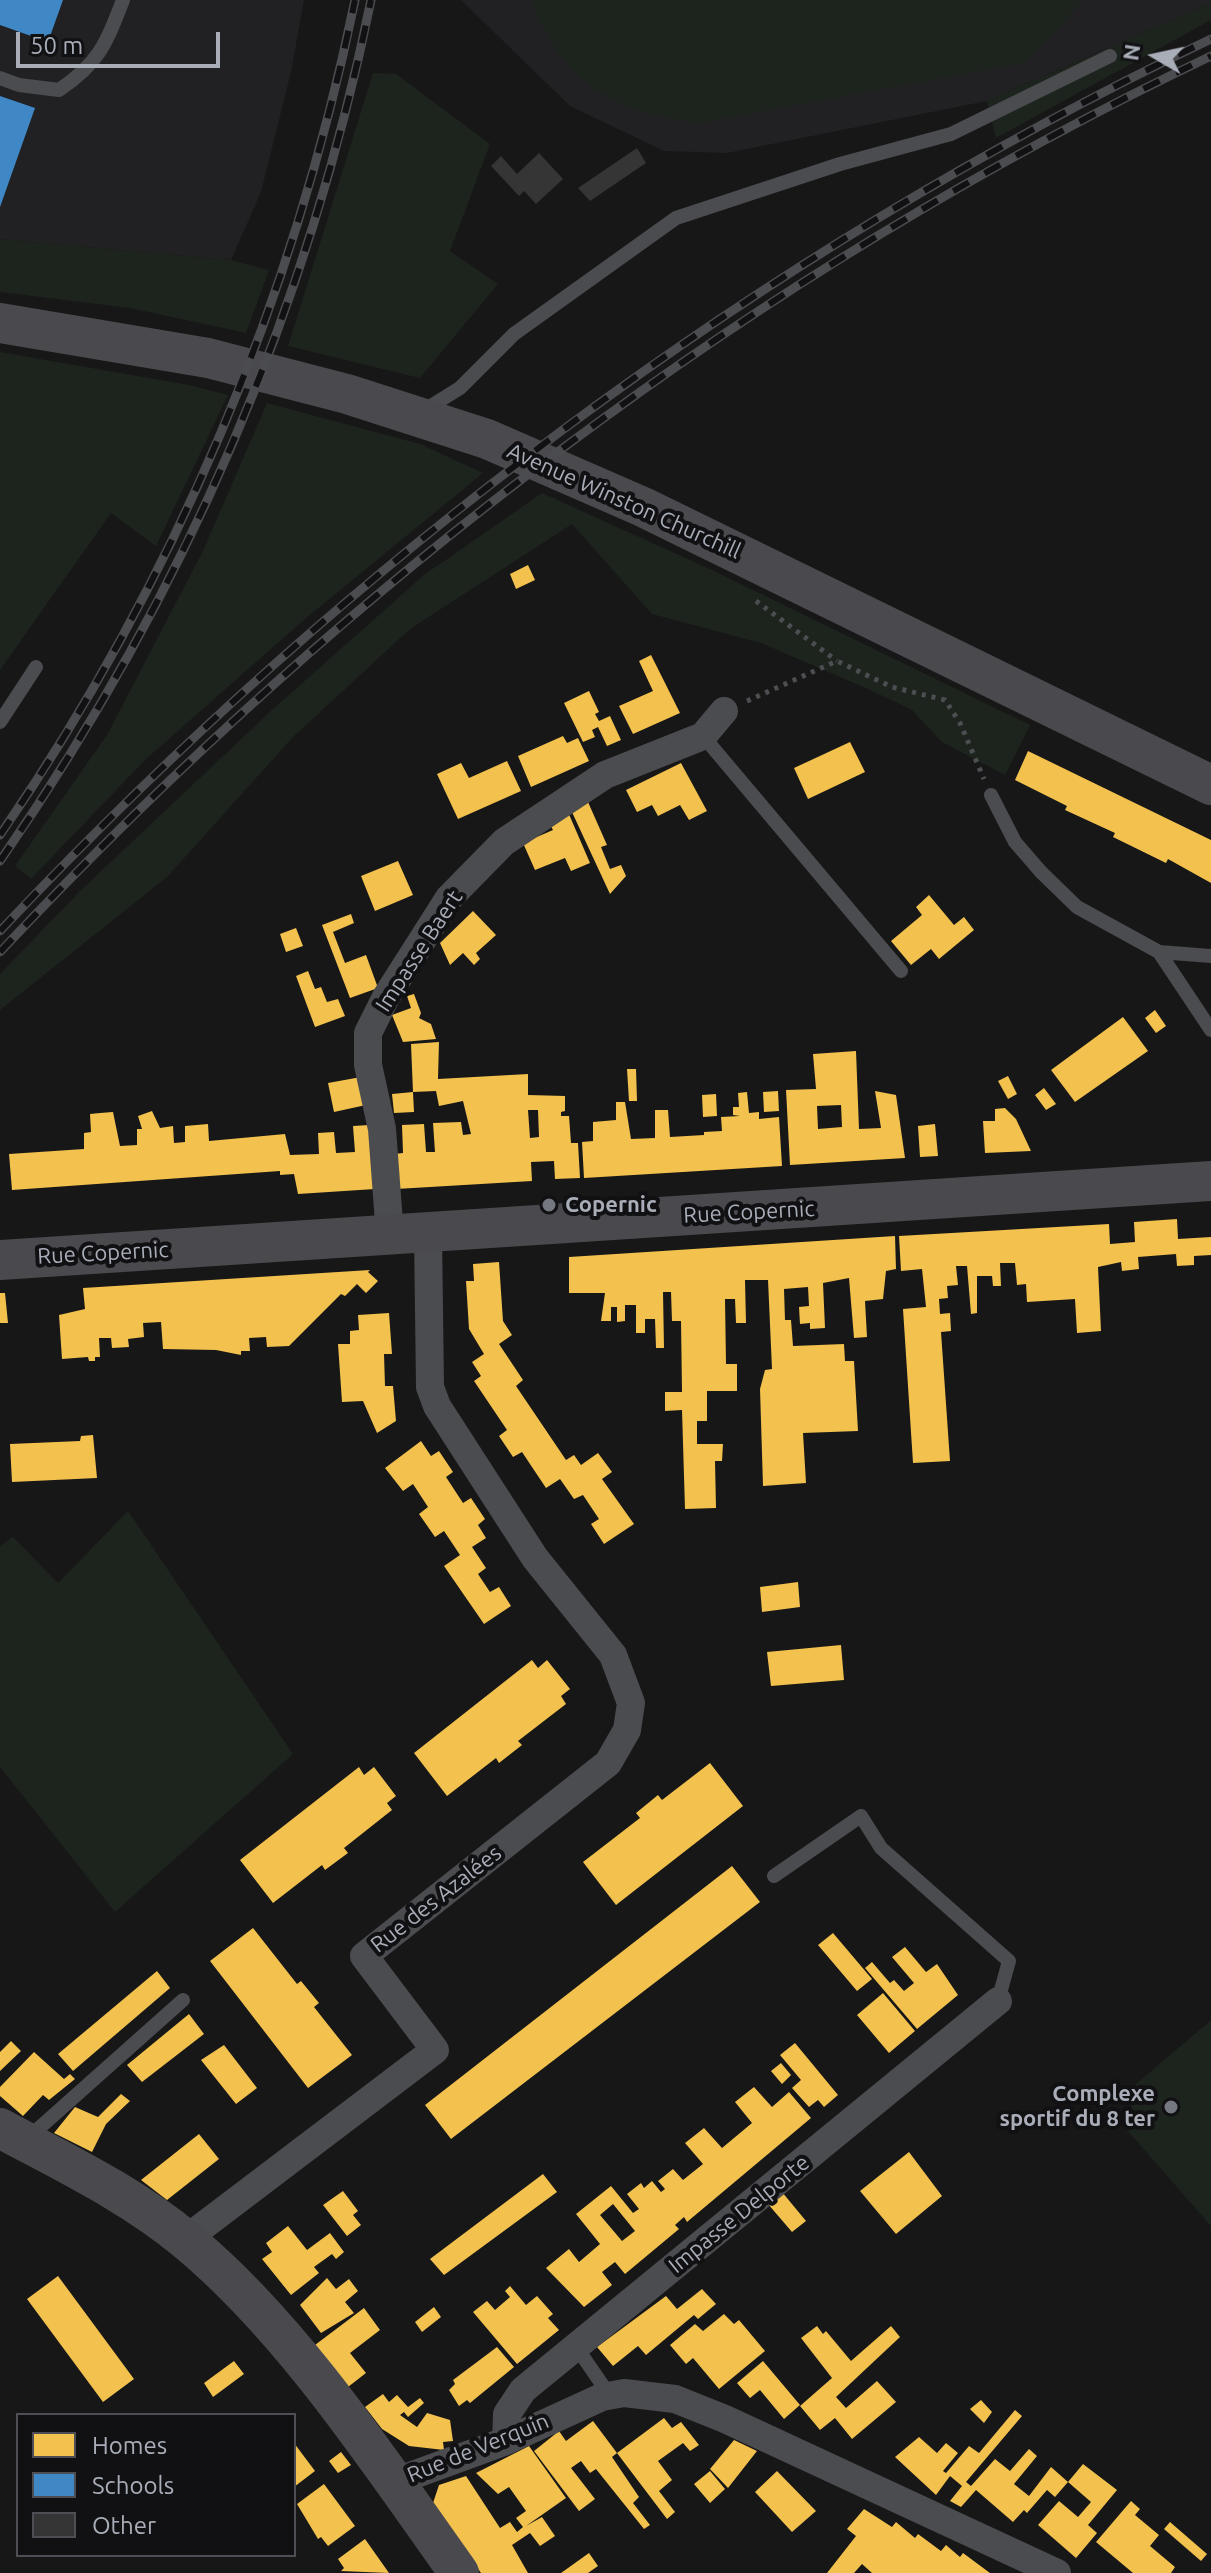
<!DOCTYPE html>
<meta charset="utf-8">
<style>
body{margin:0}
#map{position:relative;width:1211px;height:2573px;overflow:hidden;background:#171717;font-family:Ubuntu,sans-serif}
canvas{display:block}
.legend{position:absolute;left:16px;top:2413px;width:280px;height:144px;box-sizing:border-box;background:#111113;border:2px solid #4d4f55;margin:0;padding:10px 14px;list-style:none;font-size:24px;color:#a8adb8}
.legend li{display:flex;align-items:center;gap:16px;height:40px}
.legend b{width:40px;border:2px solid #4d4f55}
.north{position:absolute;left:1115px;top:16px;width:80px;height:80px;-webkit-text-stroke:6px #111113;paint-order:stroke;rotate:279deg;font-size:22px;font-weight:700;line-height:32px;text-align:center;color:#a8adb8}
.north::after{content:'';display:block;margin:auto;width:28px;height:36px;background:#a8adb8;clip-path:polygon(50% 0,100% 100%,50% 72%,0 100%)}
.scale{position:absolute;left:16px;top:32px;width:204px;height:36px;box-sizing:border-box;border:4px solid #a8adb8;border-top:0;padding-left:10px;font-size:24px;line-height:28px;white-space:nowrap;color:#a8adb8;-webkit-text-stroke:6px #111113;paint-order:stroke}
</style>
<div id="map">
<canvas width="1211" height="2573"></canvas>
<ul class="legend">
<li><b style="height:22px;background:#f2c14e"></b>Homes</li>
<li><b style="height:22px;background:#3f88c5"></b>Schools</li>
<li><b style="height:22px;background:#353536"></b>Other</li>
</ul>
<div class="north">N</div>
<div class="scale">50 m</div>
</div>
<script>
const ctx = document.querySelector('canvas').getContext('2d');
ctx.lineJoin = 'round';
function fill(path, color) {
  ctx.fillStyle = color;
  ctx.fill(path, 'evenodd');
}
function strokePath(path, color, width, dash) {
  ctx.strokeStyle = color;
  ctx.lineWidth = width;
  ctx.lineCap = dash ? 'butt' : 'round';
  ctx.setLineDash(dash || []);
  ctx.stroke(path);
}
function label(font, color, halo, rows, align = 'center') {
  ctx.font = font + ' Ubuntu,sans-serif';
  ctx.lineWidth = 8;
  ctx.setLineDash([]);
  ctx.textBaseline = 'middle';
  ctx.strokeStyle = halo;
  ctx.fillStyle = color;
  for (const [text, x, y, turn = 0] of rows) {
    ctx.save();
    ctx.translate(x, y);
    ctx.rotate((+turn || 0) * Math.PI / 180);
    ctx.textAlign = isNaN(turn) ? turn : align;
    if (halo) ctx.strokeText(text, 0, 0);
    ctx.fillText(text, 0, 0);
    ctx.restore();
  }
}
const built = new Path2D(`
 M0,0H304L291,72L261,192L231,260L0,239Z
 M461,0H1211V3L987,101L727,153L664,151L570,106Z`);
const green = new Path2D(`
 M530,0H1084L1024,63L699,123C610,111 566,85 530,0Z
 M1211,3V20L996,138L987,101Z
 M373,73L396,74L490,144L450,251L498,284L420,378L288,346Z
 M0,239L231,260L269,270L246,333L130,308L0,292Z
 M0,352L189,385L228,395L156,546L111,513L0,670Z
 M267,403L420,444L483,473L305,619L145,760L31,879L15,866L107,735L203,551Z
 M542,493L712,570L1030,725L1005,775L942,742L912,710L868,689L761,643L652,614L572,524L410,629L292,738L167,877L0,1010V974L81,890L272,710L424,575Z
 M128,1511L293,1754L115,1912L0,1767V1546L13,1537L58,1583Z
 M1211,2020V2226L1127,2130L1135,2085Z`);
const homes = new Path2D(`
 M528,565L535,580L516,589L510,574Z
 M651,655L680,713L633,734L619,706L653,691L639,661Z
 M589,691L599,712L595,714L599,721L610,716L621,740L607,746L598,727L592,730L595,737L583,742L564,703Z
 M563,736L567,743L578,738L589,761L531,787L518,756Z
 M850,742L865,772L808,799L794,768Z
 M1028,751L1211,840V883L1168,859L1166,863L1113,837L1115,833L1065,810L1067,806L1015,780Z
 M507,761L521,791L458,819L437,774L461,763L469,778Z
 M681,763L707,811L689,820L680,805L658,816L652,805L637,812L626,790Z
 M588,802L607,845L601,847L610,869L621,865L626,876L610,894L571,810Z
 M568,812L590,863L571,871L565,858L535,870L523,843L553,830L548,821Z
 M398,861L413,895L375,911L361,876Z
 M929,895L954,925L964,917L974,930L939,959L931,949L911,965L891,941L922,915L916,907Z
 M473,911L496,935L476,953L480,959L474,965L463,953L450,965L440,943Z
 M351,914L354,923L333,932L345,963L366,955L378,988L350,998L322,925Z
 M296,928L303,946L286,952L280,934Z
 M308,971L315,989L321,987L327,1002L338,999L345,1016L315,1027L296,976Z
 M414,994L421,1013L419,1018L431,1024L436,1039L403,1042L392,1015L411,1008L407,996Z
 M1155,1010L1166,1026L1156,1033L1145,1018Z
 M1123,1017L1148,1051L1075,1102L1051,1070Z
 M439,1042L438,1079L528,1074V1095L565,1096V1111L561,1112V1116H569L571,1143H578L580,1178L555,1179L554,1161L531,1162L532,1181L396,1189L394,1154L403,1153L402,1125L424,1124L426,1152H435L433,1123L461,1122L463,1135L471,1134L463,1101L439,1106L436,1091L413,1092L411,1044ZM528,1110H538L539,1137L530,1138Z
 M856,1051L859,1129L881,1128L875,1091L896,1095L905,1158L790,1165L786,1090L816,1089L813,1054ZM841,1105L842,1127L818,1129L817,1106Z
 M627,1069H636L637,1101H629Z
 M1008,1076L1017,1094L1008,1099L998,1081Z
 M361,1077L366,1105L334,1112L328,1083Z
 M1044,1088L1056,1104L1046,1110L1035,1095Z
 M778,1091L779,1111L764,1112L763,1092Z
 M413,1092L414,1112L394,1113L392,1094Z
 M747,1092L749,1113L759,1112V1119L779,1117L782,1166L584,1178L582,1142L593,1141V1122L616,1120V1102H625L631,1139L655,1138V1110H668L670,1137L704,1135V1132L722,1131L721,1117L740,1116L733,1115V1107H739L738,1093Z
 M716,1094L717,1116L703,1117L702,1095Z
 M1005,1108L1016,1119L1031,1151L985,1153L983,1121H995V1109Z
 M152,1111L160,1128L173,1126L174,1143L185,1142V1126L208,1124L209,1141L285,1134L290,1155L319,1154L318,1133L334,1132L336,1153L355,1152L353,1126L369,1125L375,1189L298,1194L294,1174L280,1175V1171L12,1190L9,1154L84,1149V1133L91,1132L90,1114L100,1113L113,1112L120,1146L137,1145V1129H142L138,1116Z
 M935,1124L938,1156L920,1157L918,1126Z
 M1177,1219L1178,1239L1211,1237V1255L1194,1256V1265L1177,1266L1176,1254L1138,1257L1139,1269L1122,1271L1121,1262L1098,1267L1101,1331L1077,1333L1075,1299L1027,1302L1026,1284L1017,1285L1015,1263H1000L1001,1286H993L992,1276H977V1313L971,1314L967,1266H956L958,1285L947,1286L948,1298L939,1299L940,1314L950,1313L951,1331L941,1332L950,1461L913,1463L903,1309L926,1307L922,1269L901,1271L899,1236L1109,1224L1110,1244L1135,1242L1134,1222Z
 M895,1236L896,1269L886,1271L883,1299L865,1301L867,1337L854,1338L849,1278L823,1283L825,1328L810,1329V1323L800,1324L799,1307L809,1306L808,1287L784,1289L785,1320H791L793,1346L844,1344L845,1361H854L858,1431L803,1433L806,1483L763,1486L760,1389L765,1370L772,1369L768,1280H745L746,1323H736L735,1299H725L726,1364H737V1391H707V1421H697V1444H723L722,1461H715L716,1508L685,1509L682,1410L665,1411V1392H682L681,1321H672L671,1292H663L664,1348H656L655,1319H645V1333H636V1305H625V1321L617,1322V1307H611V1321H601L605,1293H569V1257Z
 M499,1262L503,1321L512,1335L499,1344L523,1380L516,1386L566,1460L574,1455L581,1465L598,1453L612,1472L602,1479L634,1524L604,1544L591,1524L599,1519L583,1495L574,1499L560,1479L546,1488L522,1452L513,1457L499,1436L507,1430L474,1381L481,1376L472,1362L484,1354L469,1329L466,1281H474L473,1264Z
 M370,1270L368,1272L378,1281L366,1293L357,1284L345,1296L341,1294L289,1346L267,1347L266,1337L249,1338L250,1351H241V1355L216,1350L163,1349L161,1322L143,1323L144,1337L128,1339L129,1347L112,1348L111,1338H99L100,1357H95V1361H89L88,1357L62,1359L59,1315L85,1309L83,1288Z
 M0,1293H5L8,1323H0Z
 M389,1313L392,1354H384L385,1386H393L396,1421L377,1433L363,1401L342,1402L338,1344H350V1331L359,1330L358,1315Z
 M93,1435L97,1478L12,1482L10,1444L80,1441L81,1436Z
 M421,1441L431,1456L439,1451L453,1472L446,1477L463,1503L471,1498L485,1519L478,1525L486,1538L472,1547L486,1568L478,1574L490,1592L499,1587L511,1606L484,1624L444,1566L460,1555L444,1531L435,1537L419,1514L428,1507L413,1484L403,1491L385,1468Z
 M798,1582L800,1607L762,1612L760,1587Z
 M841,1645L844,1680L771,1686L767,1652Z
 M532,1660L538,1668L547,1660L570,1689L561,1696L566,1704L518,1741L522,1745L499,1763L496,1758L447,1796L414,1753Z
 M710,1763L743,1806L616,1905L583,1862L640,1818L636,1813L658,1795L662,1800Z
 M359,1767L364,1775L374,1767L396,1796L387,1803L392,1810L344,1848L348,1853L325,1870L322,1865L273,1903L240,1860Z
 M732,1866L760,1902L451,2139L425,2105Z
 M253,1928L297,1984L301,1981L319,2003L314,2007L352,2055L308,2088L210,1961Z
 M833,1933L872,1979L857,1991L818,1945Z
 M905,1947L926,1972L937,1964L958,1995L917,2029L865,1968L872,1962L890,1983L894,1980L904,1991L914,1983L892,1957Z
 M157,1971L170,1988L73,2071L58,2054Z
 M883,1993L915,2031L889,2053L857,2015Z
 M189,2014L204,2034L142,2082L127,2065Z
 M11,2041L21,2051L0,2071V2052Z
 M795,2043L838,2095L824,2107L818,2100L809,2107L792,2088L801,2080L780,2055Z
 M224,2045L257,2088L236,2104L201,2060Z
 M34,2052L64,2079L70,2074L75,2079L49,2100L43,2095L23,2116L0,2096V2087Z
 M781,2063L791,2075L782,2084L771,2071Z
 M754,2087L772,2107L789,2092L811,2118L687,2222L684,2217L675,2225L679,2229L625,2274L615,2262L602,2272L612,2285L584,2307L546,2268L569,2249L579,2262L600,2244L576,2214L611,2186L633,2213L639,2209L627,2194L641,2183L644,2188L652,2181L661,2192L665,2189L658,2181L673,2169L683,2180L703,2164L685,2143L694,2136L704,2128L722,2148L752,2123L735,2102ZM613,2204L635,2231L622,2241L600,2215Z
 M121,2094L130,2101L106,2124L92,2152L54,2133L75,2107L98,2117Z
 M199,2134L219,2159L167,2200L141,2180Z
 M909,2152L942,2196L896,2234L860,2191Z
 M543,2174L557,2192L444,2275L430,2259Z
 M343,2191L358,2211L353,2215L361,2225L347,2236L323,2205Z
 M782,2192L806,2221L792,2232L768,2204Z
 M288,2226L307,2250L330,2233L344,2252L336,2259L332,2254L314,2267L319,2273L291,2295L262,2259L272,2252L266,2243Z
 M58,2276L134,2379L103,2402L27,2299Z
 M327,2278L336,2289L349,2279L358,2291L345,2302L354,2313L321,2333L300,2305Z
 M510,2286L526,2305L537,2296L553,2314L548,2318L559,2330L517,2364L473,2312L487,2301L495,2310L510,2297L505,2291Z
 M702,2289L716,2304L698,2319L694,2315L646,2355L638,2346L613,2366L597,2347L666,2296L677,2309Z
 M434,2307L441,2317L422,2332L415,2322Z
 M364,2308L380,2330L350,2353L366,2373L348,2387L315,2345Z
 M724,2314L734,2324L739,2320L765,2351L719,2389L693,2358L686,2364L670,2345L695,2324L703,2331Z
 M817,2326L823,2334L826,2331L851,2361L891,2326L900,2337L836,2397L846,2408L877,2381L896,2402L852,2439L835,2418L820,2430L800,2406L832,2378L801,2338Z
 M497,2347L514,2367L470,2403L467,2400L459,2406L449,2390L455,2384L453,2380Z
 M234,2361L244,2374L213,2397L204,2383Z
 M763,2361L800,2405L784,2419L760,2390L750,2398L737,2383Z
 M383,2394L389,2402L397,2395L408,2407L420,2398L424,2403L408,2417L404,2412L400,2415L417,2427L427,2413L450,2420L453,2441L443,2442L444,2450L409,2446L382,2429L365,2407Z
 M981,2400L992,2412L984,2423L970,2409Z
 M1015,2410L1022,2416L966,2482L971,2486L995,2459L1010,2471L1029,2449L1037,2456L1014,2484L1029,2496L1051,2467L1068,2482L1055,2497L1047,2490L1027,2513L1024,2510L1013,2522L976,2490L961,2507L950,2501L962,2486L950,2476L936,2495L895,2457L919,2437L937,2453L946,2443L958,2453L943,2471L946,2473L969,2446L979,2453Z
 M664,2418L672,2428L681,2422L699,2445L690,2451L683,2443L658,2461L672,2480L659,2491L675,2512L667,2519L617,2453L612,2457L639,2497L633,2503L650,2525L644,2529L596,2469L590,2473L581,2461L571,2468L595,2499L579,2511L534,2451L559,2431L566,2441L593,2421L617,2453Z
 M734,2440L757,2451L728,2488L710,2469Z
 M294,2443L315,2471L294,2487Z
 M529,2446L566,2498L526,2526L542,2517L555,2536L540,2546L530,2533L512,2545L528,2573H481L433,2503L439,2485L466,2476L500,2528L510,2522L517,2532L523,2527L516,2518L526,2511L509,2487L498,2494L476,2473Z
 M341,2452L351,2465L338,2473L329,2461Z
 M1083,2464L1117,2490L1088,2525L1097,2533L1076,2558L1038,2525L1059,2501L1078,2517L1091,2502L1068,2482Z
 M710,2471L725,2489L710,2503L694,2484Z
 M777,2471L816,2511L792,2532L755,2492Z
 M324,2484L355,2526L328,2546L321,2537L318,2539L297,2504Z
 M1131,2501L1140,2509L1135,2515L1159,2535L1150,2546L1175,2567L1171,2573H1133L1096,2542Z
 M864,2509L892,2527L896,2522L915,2538L918,2534L941,2551L946,2545L960,2557L963,2553L990,2573H872L862,2564L854,2573H827L856,2536L847,2529Z
 M1170,2522L1207,2554L1201,2561L1164,2529Z
 M365,2539L389,2573L341,2571L344,2568L338,2559Z
 M589,2553L598,2566L588,2573H561Z`);
const schools = new Path2D(`
 M0,0H63L48,42L0,25Z
 M0,96L35,108L0,207Z`);
const building = new Path2D(`
 M637,148L646,163L590,201L578,188Z
 M539,153L563,179L536,204L524,191L519,196L491,166L501,156L517,174Z`);
const path = new Path2D(`
 M756,601L837,661
 M747,701L837,661L892,687L945,700L960,723L984,779`);
const lane = new Path2D(`
 M0,78L19,85L59,90C99,63 106,44 123,0
 M423,411L460,388L514,334L676,218L840,164L951,134L1110,56
 M0,722L36,667
 M703,736L901,971
 M991,795L1015,842L1041,872L1077,907L1159,952L1211,1030
 M1159,952L1211,956
 M774,1876L861,1816L881,1848L1009,1961L998,2001
 M28,2138L183,2000
 M577,2348L610,2396`);
const street = new Path2D(`
 M390,1236L382,1129L368,1065V1033L386,997L449,898L504,842L605,775L703,736L724,711
 M186,2239L435,2050L364,1956L608,1763L627,1730L631,1703L613,1655L535,1558L437,1406L430,1387L428,1234
 M506,2441L507,2414L523,2390L998,2001
 M394,2482L506,2441L602,2397L624,2393L675,2399L725,2419L1057,2573`);
const secondary = new Path2D(`
 M0,323L208,358L347,394L487,439L643,507L1211,785
 M0,1260L1211,1181
 M0,2128C63,2162 131,2194 187,2241C292,2328 380,2462 459,2573`);
const rail = new Path2D(`
 M0,835C174,582 293,301 355,0
 M0,861C181,600 308,311 371,0
 M0,931C345,565 756,255 1211,39
 M0,952C344,585 756,272 1211,56`);
const markers = [
 [549,1205,8,"#757880"],
 [1171,2107,8,"#757880"]
];
const streetNames = [
 ["Avenue Winston Churchill",624,501,24],
 ["Impasse Baert",419,951,-57],
 ["Rue Copernic",749,1212,-3],
 ["Rue Copernic",103,1253,-3],
 ["Rue des Azalées",436,1899,-38],
 ["Impasse Delporte",739,2214,-39],
 ["Rue de Verquin",478,2448,-22]
];
const poiNames = [
 ["Copernic",565,1205],
 ["Complexe",1155,2094,"right"],
 ["sportif du 8 ter",1155,2119,"right"]
];
fill(built, '#212123');
fill(green, '#1d241e');
fill(homes, '#f2c14e');
fill(schools, '#3f88c5');
fill(building, '#353536');
strokePath(path, '#4d4e52', 5, [4, 6]);
strokePath(lane, '#4b4c50', 14);
strokePath(street, '#4b4c50', 28);
strokePath(secondary, '#4a4a4e', 40);
strokePath(rail, '#4b4c4f', 9);
strokePath(rail, '#111113', 6, [18]);
for (const [x, y, r, color] of markers) {
  const dot = new Path2D();
  dot.arc(x, y, r, 0, 2 * Math.PI);
  ctx.fillStyle = color;
  ctx.fill(dot);
  strokePath(dot, '#111113', 3);
}
label('22px', '#a8adb8', '#111113', streetNames);
label('bold 22px', '#a8adb8', '#111113', poiNames, 'left');
</script>
